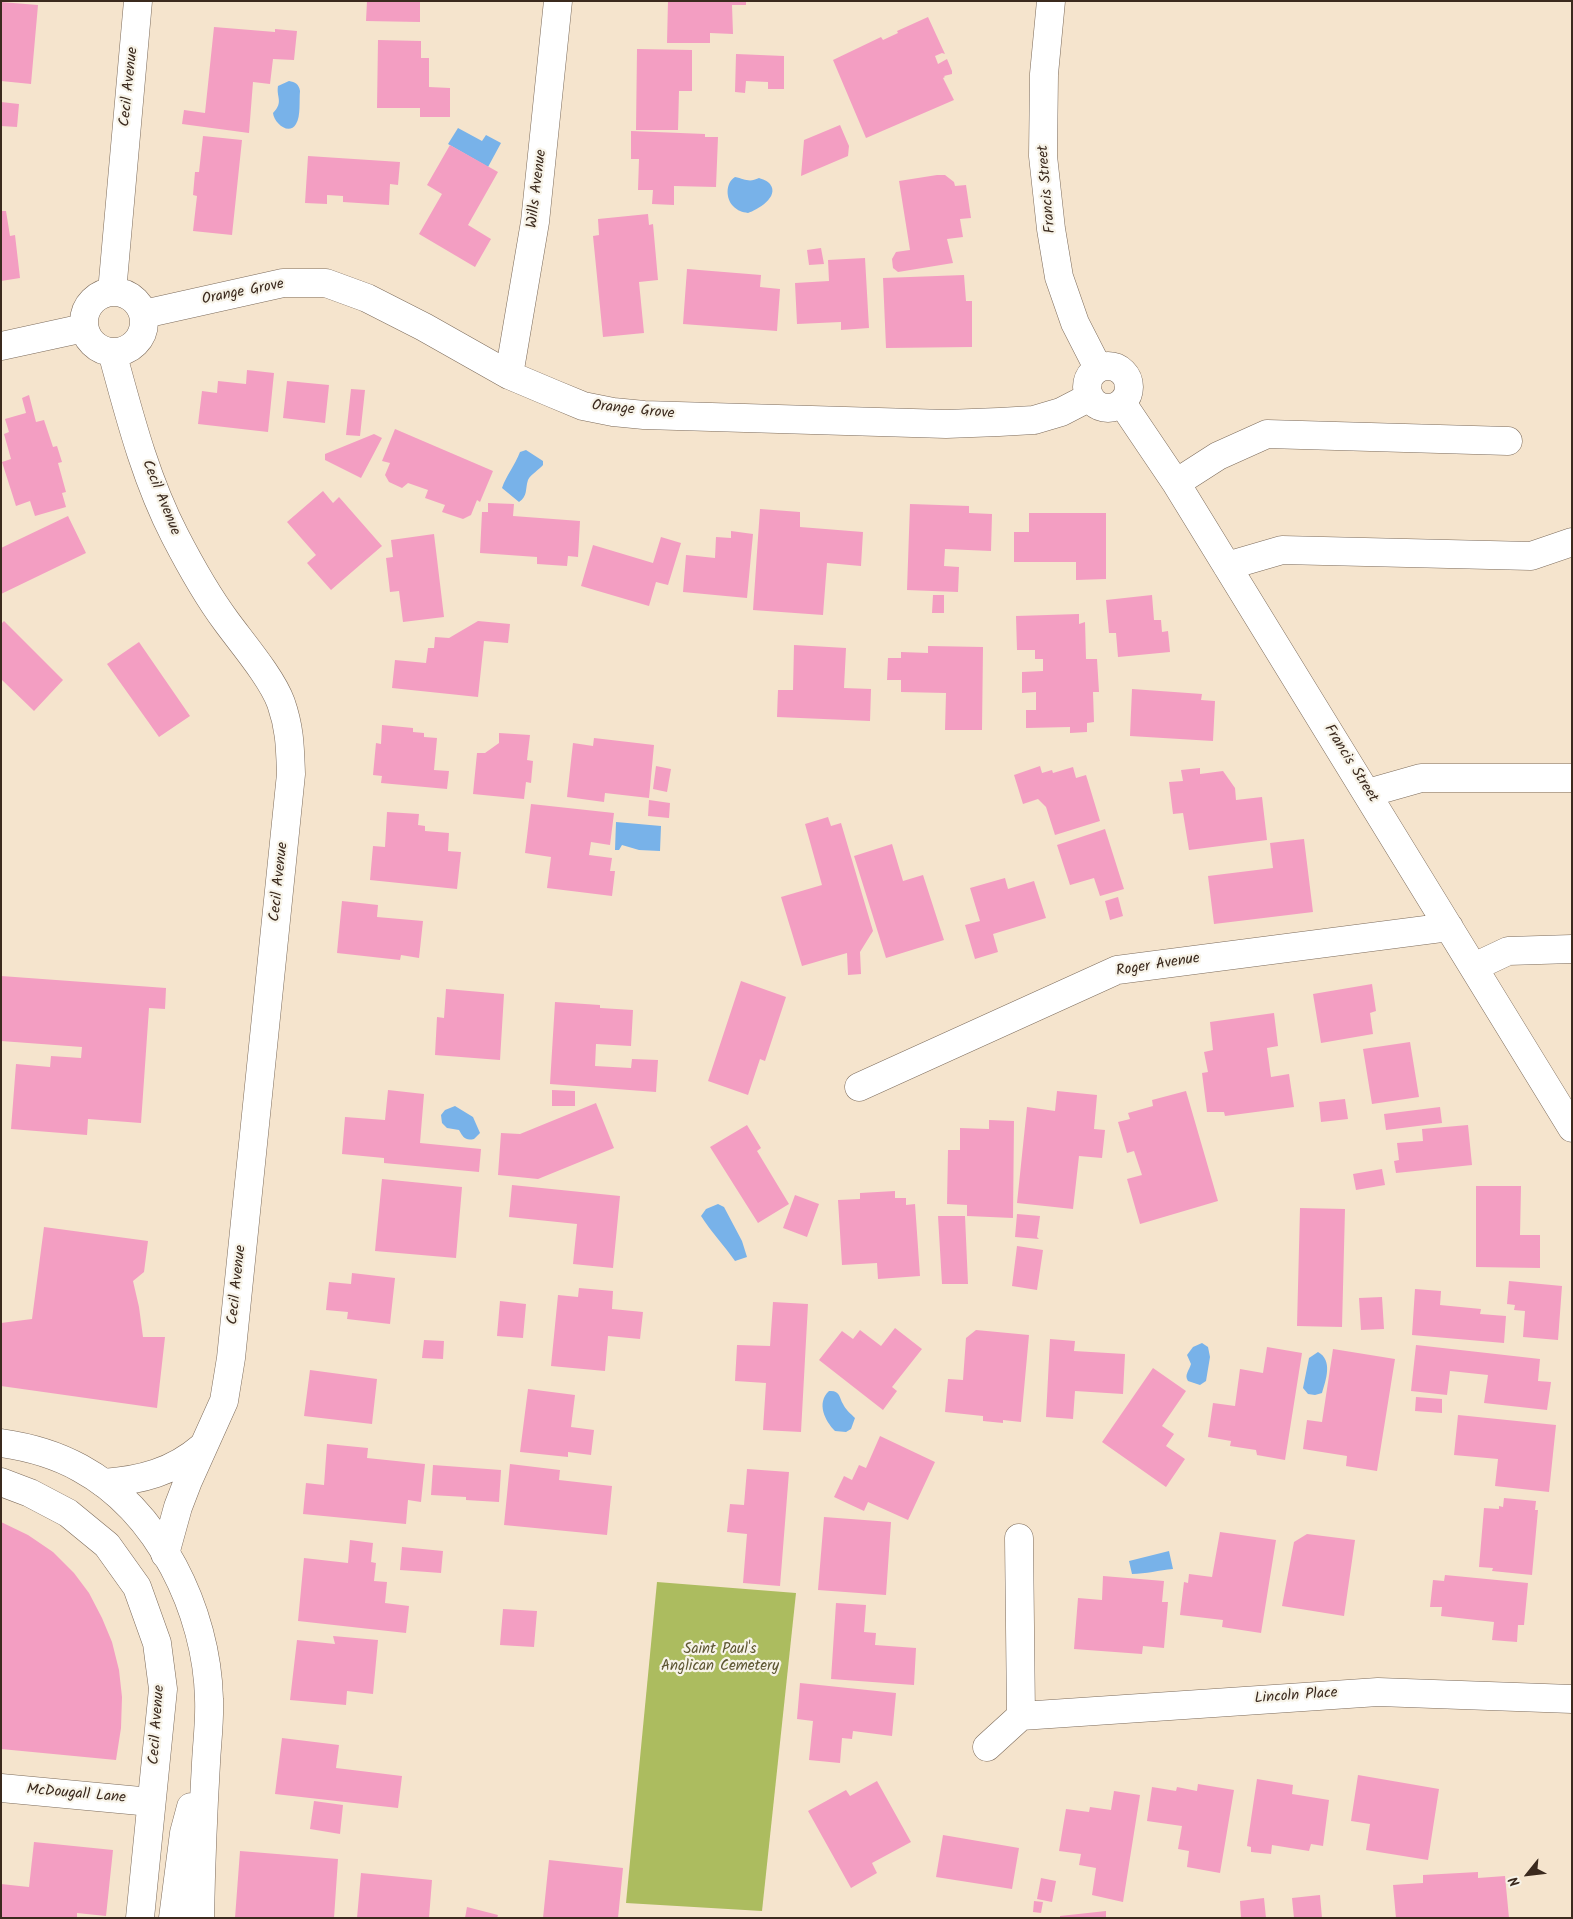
<!DOCTYPE html>
<style>
body{margin:0}
#map{position:relative;width:1573px;height:1919px;overflow:hidden;background:#f5e4cd;font-family:Kalam,sans-serif}
canvas{display:block}
.frame{position:absolute;inset:0;border:2px solid #3b2a1e;pointer-events:none}
.north{position:absolute;left:1503px;top:1849px;width:50px;height:50px;-webkit-text-stroke:4px #f7f3e8;paint-order:stroke;rotate:241deg;font-size:14px;font-weight:700;line-height:20px;text-align:center;color:#3b2a1e}
.north::after{content:'';display:block;margin:auto;width:18px;height:22px;background:#3b2a1e;clip-path:polygon(50% 0,100% 100%,50% 72%,0 100%)}
</style>
<div id="map">
<canvas width="1573" height="1919"></canvas>
<div class="frame"></div>
<div class="north">N</div>
</div>
<script>
const ctx = document.querySelector('canvas').getContext('2d');
ctx.lineJoin = 'round';
function fill(path, color) {
  ctx.fillStyle = color;
  ctx.fill(path, 'evenodd');
}
function strokePath(path, color, width, dash) {
  ctx.strokeStyle = color;
  ctx.lineWidth = width;
  ctx.lineCap = dash ? 'butt' : 'round';
  ctx.setLineDash(dash || []);
  ctx.stroke(path);
}
function label(font, color, halo, rows, align = 'center') {
  ctx.font = font + ' Kalam,sans-serif';
  ctx.lineWidth = 4.5;
  ctx.setLineDash([]);
  ctx.textBaseline = 'middle';
  ctx.strokeStyle = halo;
  ctx.fillStyle = color;
  for (const [text, x, y, turn = 0] of rows) {
    ctx.save();
    ctx.translate(x, y);
    ctx.rotate((+turn || 0) * Math.PI / 180);
    ctx.textAlign = isNaN(turn) ? turn : align;
    if (halo) ctx.strokeText(text, 0, 0);
    ctx.fillText(text, 0, 0);
    ctx.restore();
  }
}
const green = new Path2D(`
 M657,1582L796,1593L762,1911L626,1903Z`);
const water = new Path2D(`
 M289,81C295,82 299,84 300,91C299,101 301,116 296,124C289,136 274,123 273,113C284,102 276,97 278,86Z
 M458,128L482,141L486,135L501,143L488,167L448,144Z
 M735,177C745,179 749,183 759,178C762,179 768,181 770,184C780,197 757,210 748,213C742,212 738,211 733,206C726,199 725,183 735,177Z
 M526,450L543,461V465C539,470 531,474 528,480C525,489 528,496 519,502L502,488C506,476 515,465 520,452Z
 M616,822L661,826L660,851L639,850L622,845L619,850H615Z
 M455,1106L473,1117L480,1133L474,1139C465,1141 463,1137 459,1130L447,1128L442,1123L441,1115L445,1110Z
 M718,1204L724,1207L742,1241L747,1257L735,1261C724,1245 711,1232 701,1216L706,1209Z
 M1202,1343L1208,1347L1210,1357L1206,1381L1200,1385L1188,1381C1184,1375 1189,1371 1191,1364L1187,1355L1193,1347Z
 M1318,1352C1333,1360 1326,1380 1322,1393L1315,1395L1308,1394L1303,1388L1309,1358Z
 M829,1391C840,1390 839,1397 843,1404C845,1409 851,1414 855,1418L851,1429L846,1432L835,1431C825,1421 816,1403 829,1391Z
 M1169,1551L1173,1569C1159,1570 1146,1574 1132,1574L1129,1561Z`);
const building = new Path2D(`
 M367,1H420V22L366,21Z
 M668,1H746V5H732L733,34L710,33V43H667Z
 M1,2L38,5L31,84L1,81Z
 M928,17L945,54L942,53L935,56L938,64L947,59L952,71V74L944,76L945,77L943,78L954,100L866,138L833,60L881,37L883,40L898,33L897,31Z
 M214,27L275,32V29L297,31L294,60L273,59L270,84L253,82L249,133L182,124L184,110L205,113Z
 M378,40L421,41V58H429V87L450,88V117H420V108H377Z
 M637,49L692,50V91H679L678,130H636Z
 M736,54L784,56V89H768V82L746,81L745,93L735,92Z
 M1,102L19,104L17,127L1,126Z
 M840,125L849,146L848,156L801,176L804,140Z
 M631,131L705,134V137H718L716,187L674,186V205L652,204L653,190H638L639,159H631Z
 M203,136L242,140L232,235L193,231L197,196L193,195L195,172H199Z
 M450,145L498,172L468,225L491,239L475,267L419,234L442,194L427,185Z
 M308,156L400,162L398,185L390,184L389,205L343,202V196L327,195V204L305,203Z
 M937,175H945L954,182L955,186L966,185L971,218L960,219L963,237L947,239L953,263L898,272L893,268L892,259L896,252L910,250L899,181Z
 M1,211H6L10,236L15,235L20,278L1,281Z
 M648,214L649,225L653,224L658,280L639,282L644,333L603,337L593,236L599,235L598,219Z
 M821,248L824,264L809,265L807,250Z
 M865,258L869,328L841,330V322L797,324L795,283L829,281L828,260Z
 M687,269L761,275L760,287L780,289L777,331L683,324Z
 M964,275L966,301H972V347L886,348L883,278Z
 M247,370L274,373L268,432L198,424L202,391L217,393L218,381L246,384Z
 M287,381L329,385L325,423L283,418Z
 M351,389L365,390L360,436L346,435Z
 M29,395L36,422L44,420L53,447L57,446L62,462L58,463L66,492L62,493L66,507L35,516L30,501L16,506L2,462L11,459L4,434L9,432L5,419L26,413L22,398Z
 M395,429L493,471L480,502L477,500L471,515L463,519L442,512L445,505L425,498L428,490L408,483L402,488L389,482L385,475L390,463L382,461Z
 M374,434L382,438L361,478L325,460V454Z
 M323,491L333,503L339,497L382,546L331,590L307,563L316,555L287,522Z
 M488,503L514,504L513,516L580,521L578,557L568,556L567,566L537,564V557L480,553L482,512H488Z
 M910,504L969,506V513L992,514L991,551L945,549L944,566L959,567L958,592L907,590Z
 M760,509L800,512V527L863,532L861,566L827,563L823,615L753,610Z
 M1029,513H1106V579L1076,580V562H1014V532H1029Z
 M68,516L86,553L1,594V548Z
 M731,531L753,534L747,598L683,592L686,555L715,558L716,537L731,538Z
 M434,534L444,617L403,622L399,591L390,592L386,558L393,557L391,540Z
 M661,537L681,543L668,585L656,582L649,606L581,586L593,545L653,563Z
 M933,595H944V613H932Z
 M1152,595L1154,620H1161L1162,632L1168,631L1170,652L1118,657L1116,633H1109L1106,600Z
 M1079,614V624L1085,622L1086,659H1097L1099,692H1093L1094,722L1087,723V732L1070,733V727L1026,728V710H1036V692L1022,693V672L1043,671V659H1035V650H1017L1016,616Z
 M4,621L63,680L34,711L1,679V624Z
 M478,621L510,624L508,643L484,641L478,697L392,688L395,660L426,663L428,648H434L435,637L449,638Z
 M139,642L190,716L159,737L107,664Z
 M794,645L846,648L844,688L871,689L870,721L777,717L778,690H793Z
 M928,646L983,647L982,730H945L946,693L901,692V680H887L888,658H901V652L928,653Z
 M1132,689L1202,694L1201,700L1215,701L1213,741L1130,736Z
 M382,725L413,728V732L424,733V737L437,738L434,770L449,771L447,789L381,783L382,776L373,775L376,743L381,744Z
 M499,733L530,735L527,760L533,761L531,783L526,782L524,799L473,794L477,753H485L499,743Z
 M594,738L654,745L649,798L605,793L604,802L567,797L573,743L593,746Z
 M656,766L671,769L667,792L653,789Z
 M1040,766L1042,773L1052,770L1053,773L1073,767L1076,778L1086,775L1100,821L1055,835L1046,807L1038,799L1023,804L1014,775Z
 M1200,768V774L1223,771L1235,788L1236,800L1262,797L1267,840L1189,850L1183,813L1173,814L1169,782L1183,781L1181,770Z
 M649,800L670,803L669,818L648,816Z
 M531,804L614,813L610,845L591,842L589,855L612,858L610,871H615L612,896L547,888L551,857L525,853Z
 M387,812L419,814L418,825L425,826V831L449,833L448,851L461,852L457,889L370,880L373,846L385,847Z
 M828,817L831,826L841,823L873,931L860,952L861,974L848,975L847,953L802,966L781,897L822,885L805,824Z
 M1105,829L1124,889L1100,896L1094,878L1070,885L1057,845Z
 M1304,839L1313,912L1214,924L1208,876L1273,868L1270,843Z
 M892,844L903,881L923,875L944,940L886,958L854,856Z
 M1005,878L1008,889L1034,881L1046,918L993,934L998,952L975,959L965,925L980,921L970,888Z
 M1118,897L1123,916L1110,920L1105,901Z
 M342,901L378,905L377,917L423,921L419,958L401,955L400,960L337,953Z
 M1,976L166,988L165,1009L149,1008L141,1123L88,1119L87,1135L11,1129L16,1064L50,1067L51,1056L81,1058L82,1047L1,1041Z
 M741,981L786,997L765,1061L760,1059L748,1095L708,1081Z
 M1372,984L1376,1011L1370,1013L1373,1034L1321,1043L1313,994Z
 M446,989L504,994L500,1060L435,1055L437,1017L444,1018Z
 M555,1002L600,1005V1008L633,1010L631,1046L596,1044L595,1066L631,1068L632,1059L658,1060L656,1092L550,1084Z
 M1274,1013L1278,1046L1267,1048L1271,1077L1289,1074L1294,1107L1225,1116L1224,1112H1207L1202,1073L1208,1072L1204,1052L1213,1050L1210,1022Z
 M1410,1042L1419,1097L1372,1104L1363,1049Z
 M388,1090L424,1094L420,1143L481,1149L479,1172L384,1163V1158L342,1154L345,1117L385,1120Z
 M552,1090L575,1091V1106H552Z
 M1057,1091L1097,1095L1094,1129L1105,1130L1102,1158L1079,1156L1073,1209L1017,1203L1027,1107L1055,1111Z
 M1186,1091L1218,1201L1140,1224L1127,1179L1142,1175L1134,1151L1127,1153L1118,1122L1130,1119L1128,1113L1153,1106L1152,1100Z
 M1345,1099L1348,1119L1321,1122L1319,1102Z
 M596,1103L614,1148L538,1179L498,1175L501,1133L520,1134Z
 M1440,1107L1442,1123L1386,1130L1384,1114Z
 M989,1120L1014,1121L1013,1218L967,1216V1205L947,1204L948,1150H960V1128L989,1129Z
 M747,1125L761,1148L757,1151L789,1204L758,1223L710,1147Z
 M1468,1125L1472,1165L1396,1173L1394,1161L1399,1160L1397,1143L1423,1141L1422,1129Z
 M1382,1169L1385,1185L1356,1190L1353,1174Z
 M382,1179L462,1187L456,1258L375,1251Z
 M512,1185L620,1196L613,1268L573,1264L577,1224L509,1217Z
 M1476,1186H1521L1520,1235H1540V1268L1476,1267Z
 M895,1191V1198H906V1205L915,1204L920,1276L878,1279L877,1263L842,1265L838,1200L860,1199V1193Z
 M795,1195L819,1204L807,1237L783,1228Z
 M1300,1208L1345,1209L1342,1327L1297,1326Z
 M1017,1214L1040,1216L1037,1237L1039,1239L1015,1237Z
 M938,1216H965L968,1284H942Z
 M44,1227L148,1241L144,1272L133,1281L139,1307L143,1337H165L157,1408L1,1386V1323L32,1319Z
 M1017,1246L1043,1250L1037,1290L1012,1286Z
 M352,1273L395,1278L390,1324L347,1319L348,1312L326,1310L329,1282L351,1284Z
 M1509,1281L1562,1286L1558,1340L1523,1337L1525,1311L1514,1310L1515,1305L1507,1304Z
 M579,1288L613,1291L612,1309L643,1312L640,1339L608,1336L605,1371L551,1366L558,1295L578,1297Z
 M1415,1289L1441,1291L1440,1305L1481,1309L1480,1314L1506,1316L1504,1343L1412,1335Z
 M1382,1297L1384,1329L1361,1330L1359,1298Z
 M500,1301L526,1304L523,1338L497,1336Z
 M773,1302L808,1304L801,1432L763,1430L766,1383L735,1381L737,1345L770,1346Z
 M895,1328L922,1349L892,1387L897,1391L883,1410L819,1360L842,1331L853,1339L860,1330L881,1346Z
 M976,1330L1029,1335L1021,1422L1003,1420V1423L983,1421V1416L945,1412L948,1379L963,1380L966,1338Z
 M1050,1339L1075,1341L1074,1351L1125,1354L1123,1394L1075,1391L1073,1419L1046,1417Z
 M424,1340L444,1341L443,1359L422,1358Z
 M1416,1345L1540,1359L1538,1381L1551,1382L1547,1410L1484,1403L1488,1375L1450,1371L1447,1395L1411,1391Z
 M1267,1347L1302,1353L1285,1460L1257,1455L1256,1450L1230,1446L1231,1441L1208,1437L1213,1403L1235,1406L1240,1369L1263,1373Z
 M1333,1349L1395,1359L1377,1471L1346,1466L1347,1456L1303,1449L1307,1420L1322,1422Z
 M1153,1368L1186,1391L1162,1426L1174,1434L1166,1446L1185,1459L1166,1487L1102,1442Z
 M310,1370L377,1379L372,1424L304,1416Z
 M528,1389L575,1395L571,1427L594,1430L591,1455L568,1452V1457L520,1452Z
 M1416,1397L1442,1399V1413L1415,1411Z
 M1458,1415L1556,1425L1549,1492L1495,1486L1498,1459L1454,1455Z
 M880,1436L935,1462L908,1520L868,1502L864,1511L834,1497L844,1476L852,1480L859,1465L866,1468Z
 M327,1444L368,1448L367,1458L425,1464L421,1502L408,1500L406,1524L303,1514L306,1483L324,1485Z
 M510,1464L560,1470L559,1480L612,1486L607,1535L504,1525Z
 M433,1465L501,1470L499,1502L466,1500V1497L431,1495Z
 M747,1469L789,1472L780,1586L743,1583L747,1534L727,1532L730,1504L744,1505Z
 M1504,1498L1536,1501L1535,1510H1538L1532,1575L1492,1571L1493,1568L1479,1567L1484,1508L1499,1509V1506L1503,1507Z
 M824,1517L891,1522L886,1595L818,1590Z
 M1,1522L28,1535L53,1552L74,1573L89,1593L102,1618L112,1642L119,1670L122,1697L121,1728L116,1760L1,1749Z
 M1220,1532L1276,1540L1261,1633L1222,1627L1223,1620L1180,1615L1184,1582L1188,1583L1189,1574L1212,1577Z
 M1307,1534L1355,1540L1344,1616L1282,1606L1294,1542Z
 M350,1540L373,1543L371,1562L376,1563L374,1581L387,1582L385,1603L409,1606L406,1633L298,1621L304,1558L348,1563Z
 M402,1547L443,1551L441,1573L400,1570Z
 M1445,1575L1528,1583L1524,1625H1518L1517,1642L1492,1640L1494,1622L1441,1616L1442,1607H1430L1433,1580L1444,1581Z
 M1103,1576L1164,1581L1162,1602H1168L1164,1648L1143,1646L1142,1654L1074,1649L1078,1598L1102,1600Z
 M836,1603L866,1605L864,1632L876,1633L875,1645L916,1648L914,1685L831,1679Z
 M503,1609L537,1611L534,1647L500,1645Z
 M333,1636L378,1640L373,1694L347,1691L346,1705L290,1700L297,1640L335,1644Z
 M800,1683L896,1693L892,1736L853,1731L852,1739L842,1738L840,1763L809,1760L813,1721L797,1719Z
 M282,1738L339,1745L336,1768L402,1776L398,1808L275,1794Z
 M1358,1775L1439,1789L1428,1860L1366,1850L1370,1824L1351,1821Z
 M1257,1779L1293,1785L1292,1794L1329,1800L1323,1846L1311,1844L1309,1851L1272,1845L1271,1854L1251,1852V1847L1247,1846Z
 M877,1781L911,1842L872,1863L877,1873L851,1888L808,1811L846,1790L850,1796Z
 M1198,1784L1234,1790L1220,1873L1187,1867L1189,1851L1178,1849L1182,1826L1147,1821L1152,1787L1176,1791L1177,1787L1197,1791Z
 M1114,1791L1140,1795L1123,1902L1092,1895L1096,1868L1079,1865L1081,1854L1059,1851L1066,1809L1089,1812L1090,1807L1111,1810Z
 M314,1801L343,1805L340,1834L310,1829Z
 M943,1835L1019,1848L1012,1889L936,1877Z
 M34,1842L113,1850L106,1916L77,1913V1918H1V1884L29,1887Z
 M240,1851L338,1859L334,1918H235Z
 M549,1860L623,1868L618,1918H543Z
 M1478,1872V1878L1505,1876L1509,1918H1396L1393,1885L1423,1883V1875Z
 M361,1873L432,1880L429,1918H357Z
 M1041,1878L1056,1881L1052,1902L1037,1899Z
 M1320,1895L1322,1918H1294L1292,1898Z
 M1264,1898L1266,1918H1241L1240,1901Z
 M1034,1901L1043,1902L1041,1913L1033,1912Z
 M467,1907L498,1915L497,1918H465Z
 M1106,1911V1918H1060V1916Z`);
const minor = new Path2D(`
 M1051,1L1044,74L1043,156L1051,229L1059,277L1075,323L1098,368
 M84 322a30 30 0 1 1 60 0a30 30 0 1 1-60 0Z
 M112,292L138,1
 M144,314L283,283H326L367,298L424,327L509,375L554,394L583,406L613,412L644,415L946,424L999,422L1034,420L1061,412L1090,397
 M1,346L84,328
 M112,352C129,414 145,478 175,536C190,565 206,594 226,621C242,643 272,678 281,703C290,729 290,747 291,774L231,1358L224,1401L188,1481L178,1507L165,1554
 M1087 387a21 21 0 1 1 42 0a21 21 0 1 1-42 0Z
 M509,375L535,222L558,1
 M1122,403L1176,483L1572,1128
 M1176,483L1218,456L1267,434L1508,441
 M1227,566L1282,550L1531,556L1572,542
 M1368,793L1421,778H1572
 M1474,967L1508,951L1572,949
 M859,1087L1117,970L1449,927
 M104,1483C141,1480 173,1472 202,1447
 M1019,1538L1021,1716
 M987,1747L1021,1716L1378,1692L1572,1699
 M1,1788L151,1802`);
const major = new Path2D(`
 M1,1443C29,1447 55,1454 80,1468C159,1511 207,1611 209,1699C210,1720 207,1742 206,1763C203,1814 201,1866 200,1918
 M1,1482L30,1493L68,1513L107,1545L137,1587L157,1643L163,1689L140,1918
 M173,1918L184,1833L191,1807`);
const streetNames = [
 ["Cecil Avenue",130,87,-84],
 ["Wills Avenue",538,189,-83],
 ["Francis Street",1048,189,-95],
 ["Orange Grove",243,293,-11],
 ["Orange Grove",633,411,6],
 ["Cecil Avenue",160,498,68],
 ["Francis Street",1350,764,58],
 ["Cecil Avenue",280,882,-84],
 ["Roger Avenue",1158,966,-9],
 ["Cecil Avenue",238,1285,-84],
 ["Lincoln Place",1296,1697,-4],
 ["Cecil Avenue",158,1725,-86],
 ["McDougall Lane",76,1795,5]
];
const parkNames = [
 ["Saint Paul's",720,1650],
 ["Anglican Cemetery",720,1667]
];
fill(green, '#acbc5f');
fill(water, '#78b2e9');
fill(building, '#f39ec2');
strokePath(minor, '#7c6b5b', 29);
strokePath(major, '#7c6b5b', 29);
strokePath(minor, '#fff', 28);
strokePath(major, '#fff', 28);
label('15px', '#3b2a1e', '#f7f3e8', streetNames);
label('15px', '#5d5632', '#f7f3e8', parkNames);
</script>
